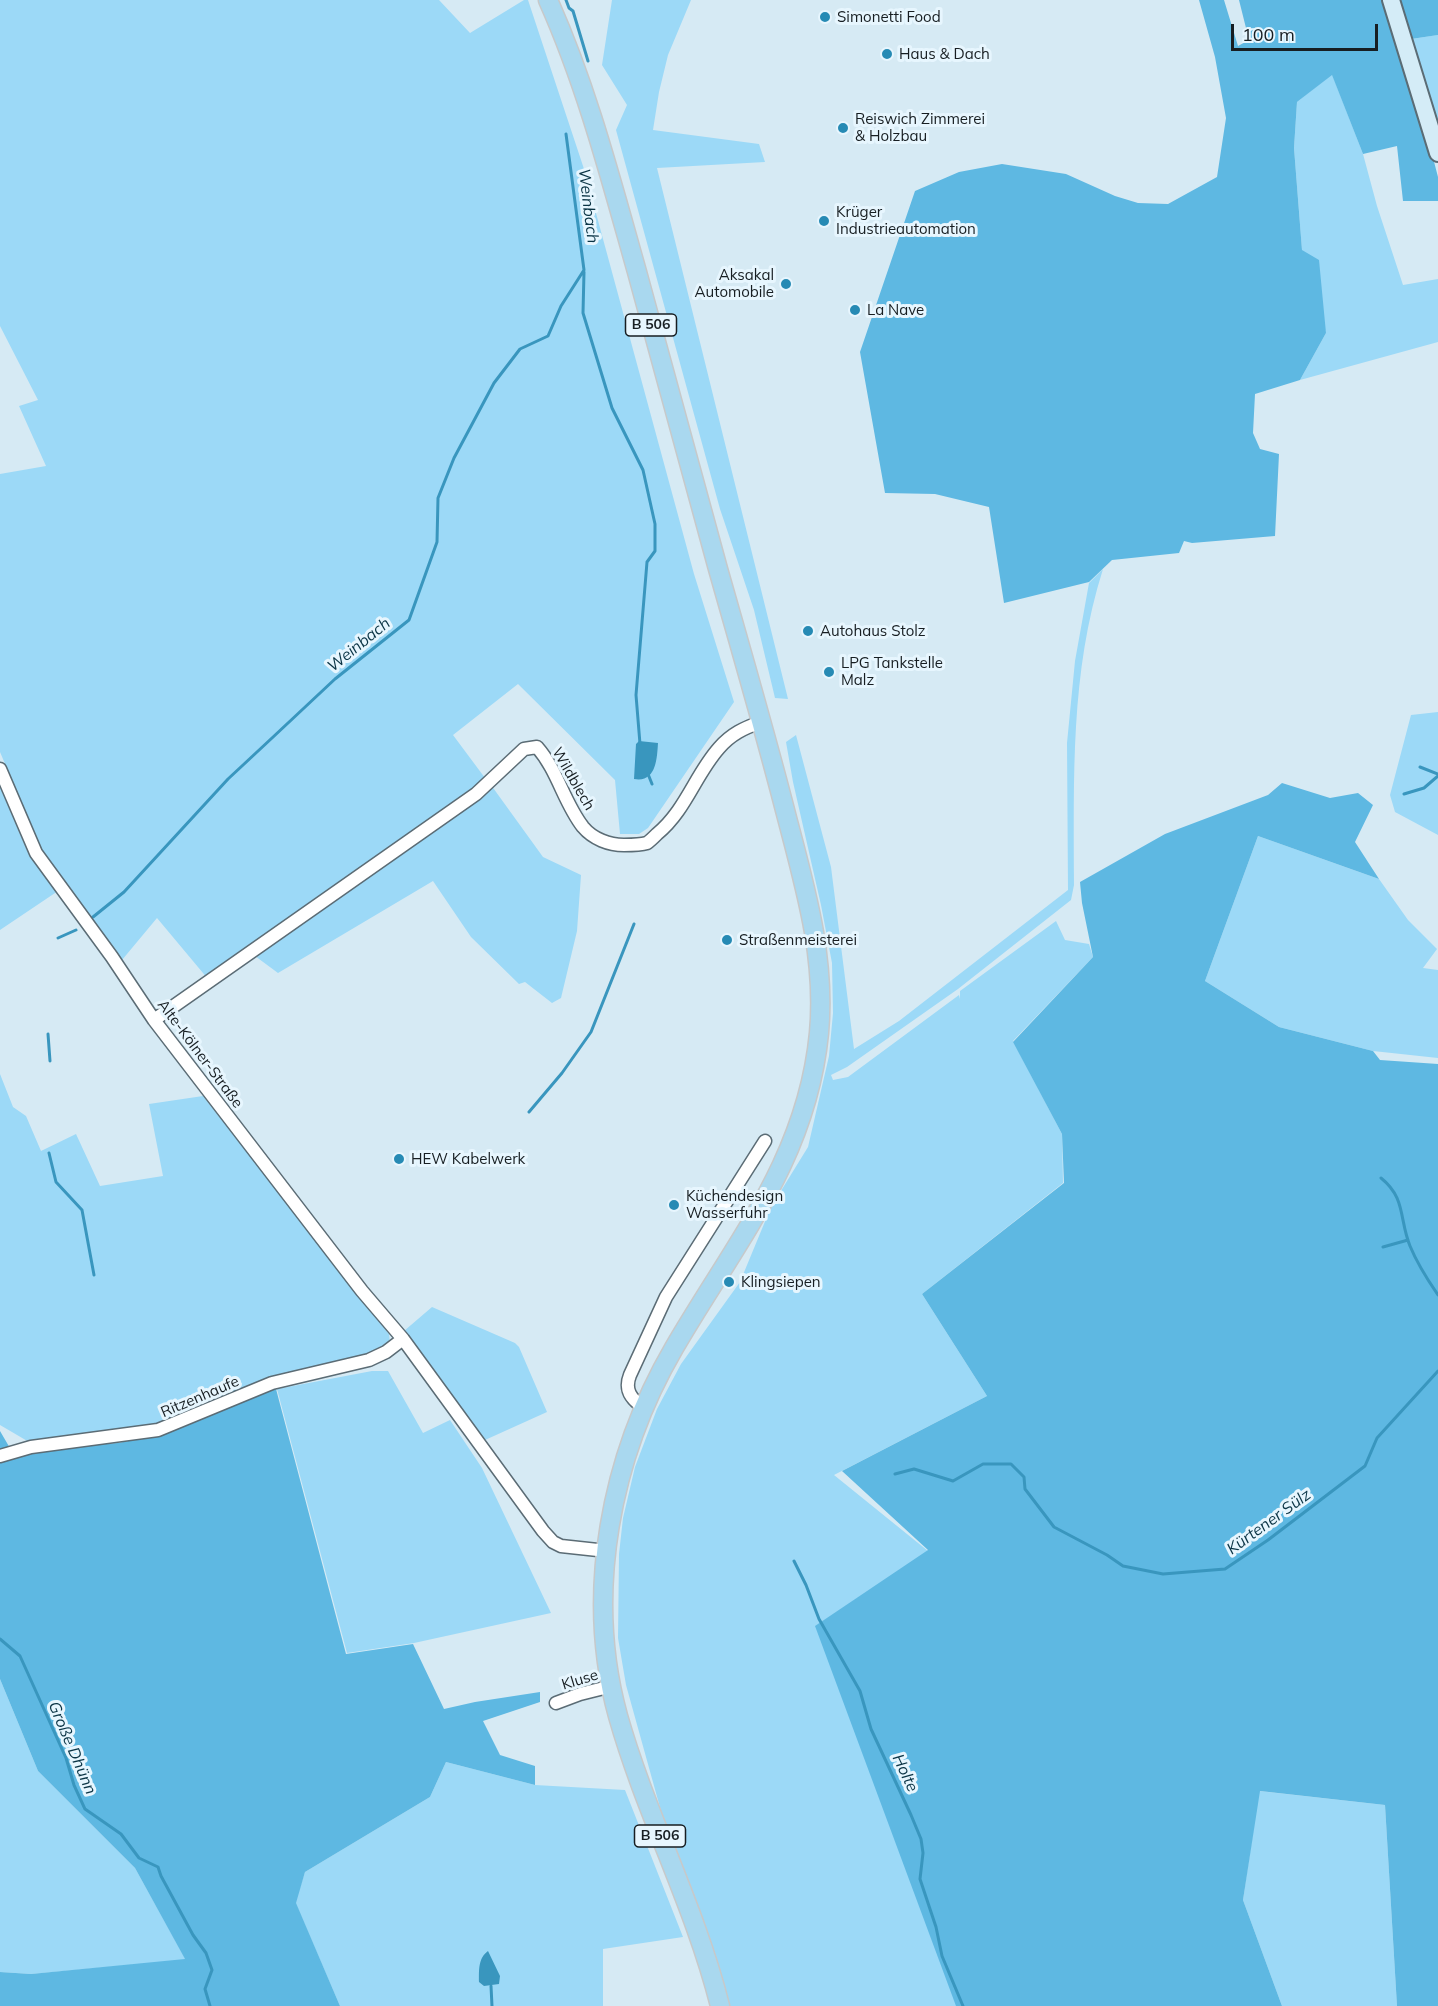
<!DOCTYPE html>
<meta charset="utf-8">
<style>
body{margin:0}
#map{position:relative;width:1438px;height:2006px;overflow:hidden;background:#d6eaf4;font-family:Mulish,sans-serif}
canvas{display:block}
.scale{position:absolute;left:1231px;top:24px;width:147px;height:27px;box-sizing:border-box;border:3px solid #171e22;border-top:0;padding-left:8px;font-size:18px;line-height:21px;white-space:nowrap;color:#171e22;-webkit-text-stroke:4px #e7f6fe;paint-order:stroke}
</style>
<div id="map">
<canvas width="1438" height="2006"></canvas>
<div class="scale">100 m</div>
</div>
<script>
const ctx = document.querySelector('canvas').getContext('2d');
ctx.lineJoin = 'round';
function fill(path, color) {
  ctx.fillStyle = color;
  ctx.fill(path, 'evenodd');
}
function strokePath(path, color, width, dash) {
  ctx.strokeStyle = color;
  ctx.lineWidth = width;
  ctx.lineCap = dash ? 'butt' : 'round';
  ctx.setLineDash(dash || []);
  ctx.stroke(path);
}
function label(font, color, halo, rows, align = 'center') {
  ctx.font = font + ' Mulish,sans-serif';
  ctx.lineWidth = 6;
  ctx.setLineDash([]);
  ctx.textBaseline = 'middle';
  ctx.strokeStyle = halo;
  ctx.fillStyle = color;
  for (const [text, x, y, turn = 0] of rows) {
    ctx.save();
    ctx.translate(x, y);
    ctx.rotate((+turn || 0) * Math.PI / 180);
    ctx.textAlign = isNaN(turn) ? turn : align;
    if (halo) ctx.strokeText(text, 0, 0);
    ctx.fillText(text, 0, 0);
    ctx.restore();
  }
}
const green = new Path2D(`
 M0,0H439L470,33L524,0H528L584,169L694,574L734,702L648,828L639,834H620L615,780L518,684L453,735L485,778L466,796L208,979L157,918L122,960L43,853L0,752V474L46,466L19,406L38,400L0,326Z
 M612,0H691L668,55L659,92L653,130L759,144L765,162L657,168L788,699L775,698L754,610L720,509L616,130L627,105L602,65Z
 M1438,35V133L1411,39Z
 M1332,74L1363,154L1377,206L1403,285L1438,279V342L1300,380L1326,333L1302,250L1294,148L1297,102Z
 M1103,569C1070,673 1074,777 1074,885L1071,900L958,989L847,1067L831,1075L833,1080L848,1077L959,995L960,999V991L1056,921L1065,940L1089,944L1093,957L1013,1041L1062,1134L1063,1183L922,1294L987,1396L834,1475L928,1551L816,1626L957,2006H728L708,1935L661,1811L626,1685L618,1638L619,1554L623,1518L635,1467L657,1409L681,1364L740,1282L771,1207L808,1147L829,1056L833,1013L832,963L821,905L793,782L786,742L796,735L831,867L854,1049L899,1021L1068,890L1067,743L1075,661L1089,583Z
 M1438,712V835L1395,812L1390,795L1411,715Z
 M491,785L543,857L581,875L577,931L561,998L552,1003L525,982L519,984L471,937L433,881L278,973L255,956L455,817Z
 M0,787L29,855L58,891L0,930Z
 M1258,836L1379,879L1408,920L1437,949L1423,968L1438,970V1058L1373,1051L1279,1027L1205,981Z
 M0,1074L13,1107L26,1116L41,1151L76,1134L100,1186L163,1176L149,1104L203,1096L389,1334L390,1343L367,1356L157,1425L29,1442L0,1425Z
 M432,1307L515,1343L519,1347L547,1412L485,1440L404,1331Z
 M372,1371H388L423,1433L450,1420L482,1468L551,1613L414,1643L347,1653L277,1389Z
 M0,1679L38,1771L135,1868L186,1960L31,1974L0,1972Z
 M446,1762L535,1785L625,1790L683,1937L603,1949V2006H340L295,1902L305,1872L430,1797Z
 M1259,1791L1385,1805L1397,2006H1282L1243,1900Z`);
const forest = new Path2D(`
 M1199,0H1224L1238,46L1249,40L1239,0H1383L1432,154L1438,177V201H1403L1397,146L1363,154L1332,75L1297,102L1294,148L1302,250L1319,260L1326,333L1300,380L1255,394L1253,433L1260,449L1279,454L1275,536L1192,543L1184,541L1179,553L1112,560L1089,582L1004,603L989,507L935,494L885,493L860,352L915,191L959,172L1002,164L1066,174L1115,196L1138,203L1168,204L1217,177L1226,118L1215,57Z
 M1399,0H1438V35L1411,39Z
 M1282,783L1330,798L1358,793L1373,805L1355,842L1379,879L1258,836L1205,981L1279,1027L1373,1051L1380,1060L1438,1064V2006H1397L1385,1805L1260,1791L1243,1900L1282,2006H956L815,1626L928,1550L842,1471L987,1396L922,1294L1064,1183L1062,1134L1013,1042L1093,957L1082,903L1080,882L1165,834L1268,795Z
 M276,1389L346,1654L413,1644L444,1709L475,1702L540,1692V1702L483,1721L500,1755L535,1766V1785L446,1762L430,1797L305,1872L296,1903L340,2006H0V1972L31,1974L185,1959L135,1868L38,1771L0,1679V1431L14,1455L32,1449L118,1443L159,1435L187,1425L211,1413Z`);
const water = new Path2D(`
 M639,741L658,743C657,759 656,783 634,779L636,744Z
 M488,1951L500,1976L499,1984L484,1986L479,1982C479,1971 478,1958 488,1951Z`);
const stream = new Path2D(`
 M566,0L569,8L573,11L588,61
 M584,272L583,313L612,408L643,470L655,524V551L647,562L636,695L640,744
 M1420,767L1438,774
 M648,774L652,784
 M1404,794L1424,788L1438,776
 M93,917L124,892L228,779L272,738L335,679L409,620L437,542L438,498L454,458L494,383L520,349L548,336L561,306L584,270L566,134
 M58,938L76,930
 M48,1034L50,1061
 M529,1112L562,1073L591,1032L634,924
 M49,1153L56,1182L82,1210L94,1275
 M1381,1178C1406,1198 1399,1219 1410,1246C1417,1263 1427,1279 1438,1295
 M1383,1247L1408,1240
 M895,1474L914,1469L953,1481L983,1464H1011L1024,1477L1025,1489L1054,1527L1107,1555L1123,1566L1163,1574L1225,1569L1268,1540L1365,1466L1377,1438L1438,1371
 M794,1561L806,1585L819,1619L860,1691L871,1729L911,1815L921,1839L923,1853L920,1879L936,1927L942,1956L963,2006
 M0,1639L20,1656L66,1758L74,1785L85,1809L121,1834L139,1858L158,1867L161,1876L193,1935L206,1953L212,1970L205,1989L210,2006
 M491,1986L492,2006`);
const minor = new Path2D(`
 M0,769L36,853L112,957L154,1020L362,1291L403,1339L543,1531L553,1542L561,1546L607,1551
 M154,1020L476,794L524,749L537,747C558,771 564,803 583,827C593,839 609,845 624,845C631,845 640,845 647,843C650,841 654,837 657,834C686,810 695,775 719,748C731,734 744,728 761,722
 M643,1407C631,1399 624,1390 630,1375L666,1297L765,1141
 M0,1456L31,1447L158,1430L272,1383L369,1360L386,1352L403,1339
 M556,1703L580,1694L612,1686`);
const secondary = new Path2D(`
 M1391,0L1438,153`);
const primary = new Path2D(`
 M548,0C587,87 611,180 637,272C664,371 691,470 718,569C741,650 765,732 786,814C805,887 826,957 819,1033C807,1159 735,1243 674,1348C611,1456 584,1593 618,1716C646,1815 695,1906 720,2006`);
const markers = [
 [825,17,6,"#268ab4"],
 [887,54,6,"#268ab4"],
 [843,128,6,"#268ab4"],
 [824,221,6,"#268ab4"],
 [786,284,6,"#268ab4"],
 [855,310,6,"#268ab4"],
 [808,631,6,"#268ab4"],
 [829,672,6,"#268ab4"],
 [727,940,6,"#268ab4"],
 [399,1159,6,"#268ab4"],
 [674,1205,6,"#268ab4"],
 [729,1282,6,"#268ab4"]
];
const shields = [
 [651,325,51],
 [660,1836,51]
];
const shieldNames = [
 ["B 506",651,325],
 ["B 506",660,1836]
];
const poiNames = [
 ["Simonetti Food",837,17],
 ["Haus & Dach",899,54],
 ["Reiswich Zimmerei",855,119],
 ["& Holzbau",855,136],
 ["Krüger",836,212],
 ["Industrieautomation",836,229],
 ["Aksakal",774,275,"right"],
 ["Automobile",774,292,"right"],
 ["La Nave",867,310],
 ["Autohaus Stolz",820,631],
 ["LPG Tankstelle",841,663],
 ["Malz",841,680],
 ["Straßenmeisterei",739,940],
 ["HEW Kabelwerk",411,1159],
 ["Küchendesign",686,1196],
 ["Wasserfuhr",686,1213],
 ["Klingsiepen",741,1282]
];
const streetNames = [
 ["Wildblech",573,779,60],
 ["Alte-Kölner-Straße",200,1054,53],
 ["Ritzenhaufe",200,1397,-23],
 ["Kluse",580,1680,-17]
];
const waterNames = [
 ["Weinbach",588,206,83],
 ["Weinbach",359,645,-39],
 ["Kürtener Sülz",1269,1522,-36],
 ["Große Dhünn",72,1748,67],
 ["Holte",905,1773,65]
];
fill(green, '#9cd9f7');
fill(forest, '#5eb8e2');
fill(water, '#3996be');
strokePath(stream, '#3996be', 3);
strokePath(minor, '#5b6c75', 15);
strokePath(secondary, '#5b6c75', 20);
strokePath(primary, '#c7c9ca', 21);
strokePath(minor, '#fff', 12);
strokePath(secondary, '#d4ecf7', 16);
strokePath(primary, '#a9d8ef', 18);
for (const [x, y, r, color] of markers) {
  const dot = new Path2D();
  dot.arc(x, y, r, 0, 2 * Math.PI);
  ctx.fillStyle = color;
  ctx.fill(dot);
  strokePath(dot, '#e7f6fe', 2);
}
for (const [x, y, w] of shields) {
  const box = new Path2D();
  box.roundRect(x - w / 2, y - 11, w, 22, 4.5);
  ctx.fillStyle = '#e7f6fe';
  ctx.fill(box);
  strokePath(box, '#171e22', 1.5);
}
label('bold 14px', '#171e22', null, shieldNames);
label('15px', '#171e22', '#e7f6fe', poiNames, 'left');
label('15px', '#171e22', '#e7f6fe', streetNames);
label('italic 16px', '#0a3445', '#e7f6fe', waterNames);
</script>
